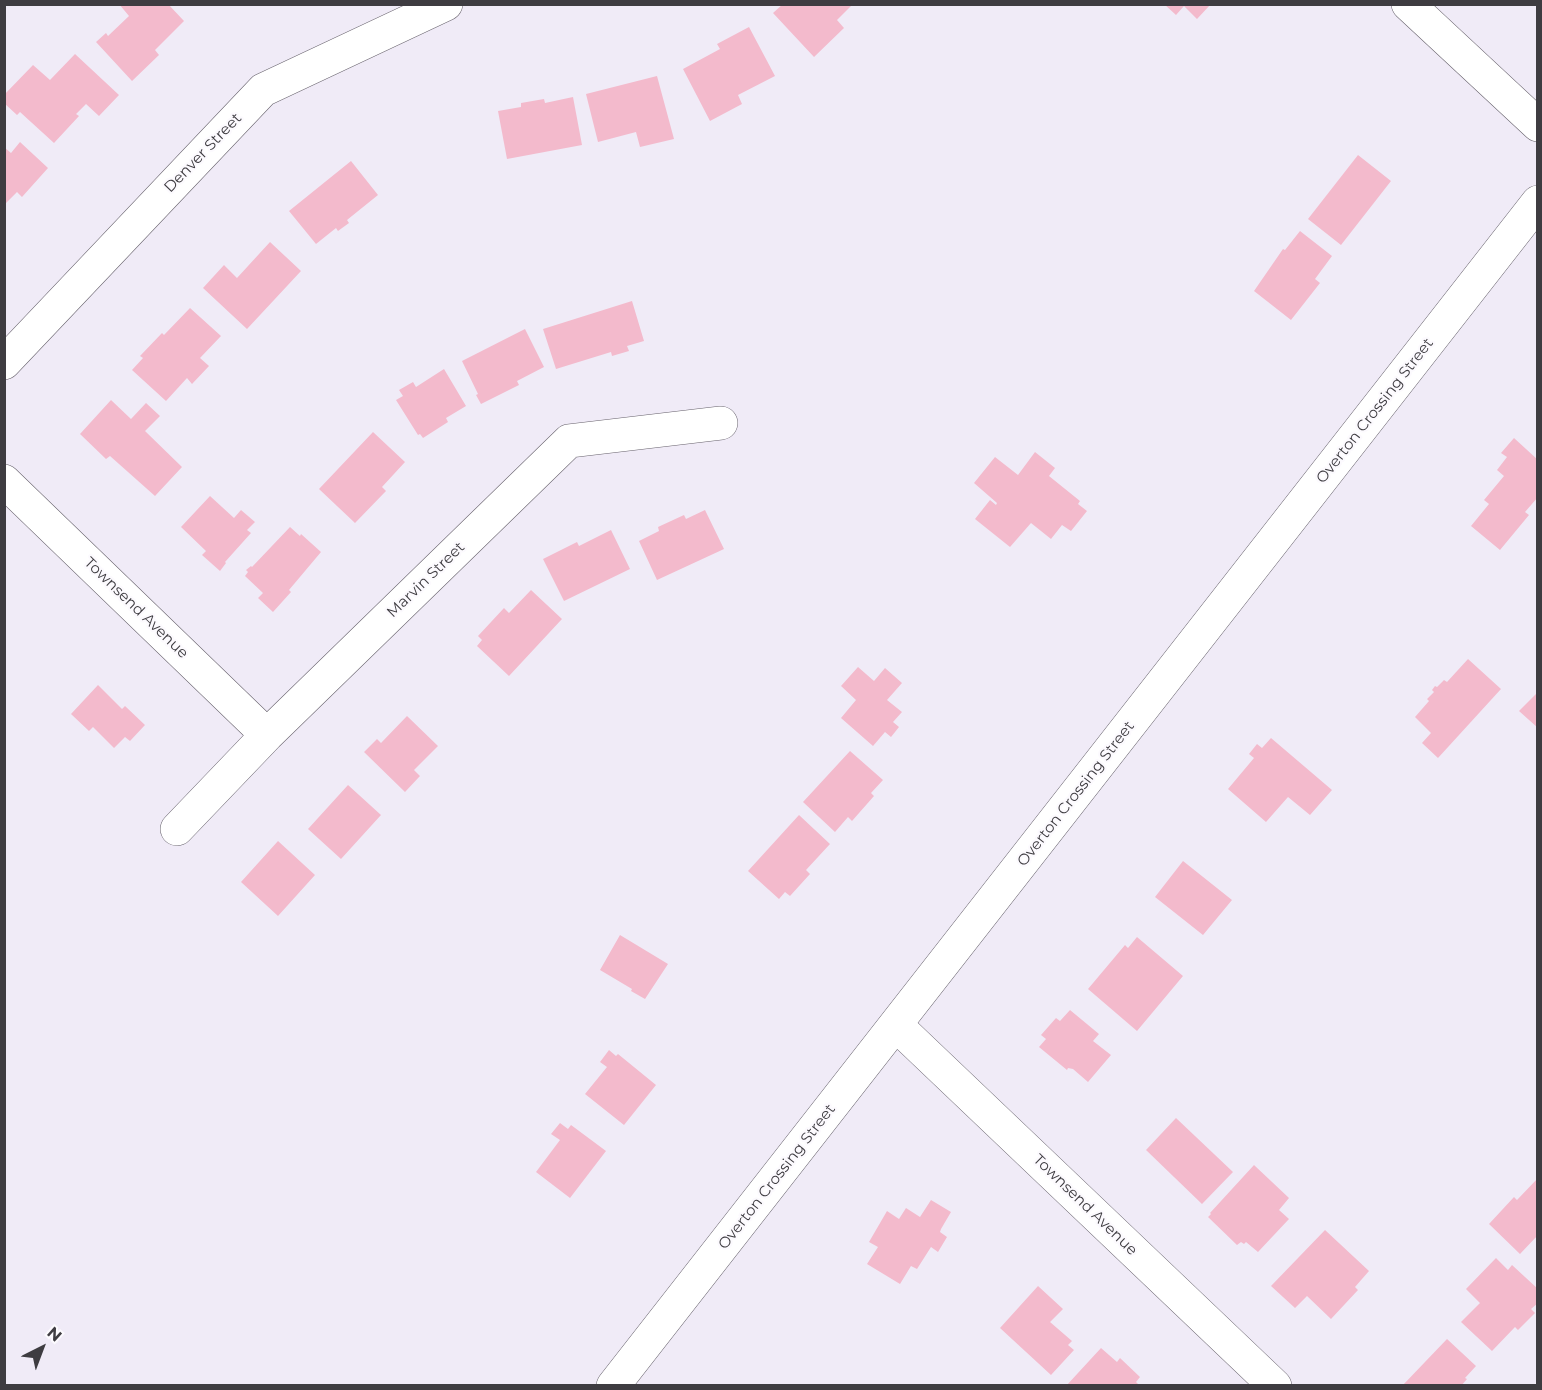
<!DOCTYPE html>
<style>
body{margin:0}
#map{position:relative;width:1542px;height:1390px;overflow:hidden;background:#f0ebf7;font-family:Montserrat,sans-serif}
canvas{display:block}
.frame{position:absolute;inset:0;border:6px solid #3e3c41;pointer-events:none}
.north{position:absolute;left:12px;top:1318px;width:60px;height:60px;-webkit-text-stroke:4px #fcfafe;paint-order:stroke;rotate:42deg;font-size:16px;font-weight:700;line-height:24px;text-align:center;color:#3e3c41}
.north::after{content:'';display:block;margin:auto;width:21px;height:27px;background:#3e3c41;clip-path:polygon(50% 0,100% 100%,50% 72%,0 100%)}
</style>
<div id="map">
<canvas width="1542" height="1390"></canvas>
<div class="frame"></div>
<div class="north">N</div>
</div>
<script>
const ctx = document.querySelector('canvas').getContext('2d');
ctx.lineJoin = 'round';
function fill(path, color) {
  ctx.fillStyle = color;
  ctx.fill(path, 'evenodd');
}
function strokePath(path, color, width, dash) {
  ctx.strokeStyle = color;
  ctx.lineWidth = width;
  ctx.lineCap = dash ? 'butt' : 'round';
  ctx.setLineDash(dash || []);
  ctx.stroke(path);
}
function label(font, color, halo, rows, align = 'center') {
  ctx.font = font + ' Montserrat,sans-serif';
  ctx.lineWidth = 4.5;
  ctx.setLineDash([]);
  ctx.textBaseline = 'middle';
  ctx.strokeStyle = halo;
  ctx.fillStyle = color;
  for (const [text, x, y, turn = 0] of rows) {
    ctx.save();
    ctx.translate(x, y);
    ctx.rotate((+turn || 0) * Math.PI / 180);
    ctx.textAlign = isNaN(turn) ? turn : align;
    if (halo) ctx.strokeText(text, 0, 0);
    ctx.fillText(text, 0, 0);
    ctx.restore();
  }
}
const building = new Path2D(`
 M119,4H168L184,21L155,50L159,55L132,81L96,42L106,33L108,36L129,16Z
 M783,4H853L837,20L844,28L814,57L773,13Z
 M1164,4H1211L1197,19L1184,6L1176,15Z
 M749,27L775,76L738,95L742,104L710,121L683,69L720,49L717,44Z
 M75,54L119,95L99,116L86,104L76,114L79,116L54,143L20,112L17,115L4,103V95L33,65L50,80Z
 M657,76L674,139L640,147L636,132L598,142L586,94Z
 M573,97L582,145L507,159L498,111L521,107V103L544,99L545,103Z
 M20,142L48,168L22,197L17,192L4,205V147L11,153Z
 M1358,155L1391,181L1341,245L1308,219Z
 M351,161L378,195L347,220L349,223L338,231L336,228L316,244L289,211Z
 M1300,231L1332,256L1315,279L1320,283L1291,320L1254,291L1283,249L1285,250Z
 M270,242L301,271L247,329L203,288L224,265L237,278Z
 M632,301L644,341L627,346L629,351L612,356L611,352L556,369L543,329Z
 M190,308L221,336L200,358L209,366L192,384L187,378L166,401L132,370L143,358L140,356L162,333L164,335Z
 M525,329L544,367L517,381L519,385L481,404L476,395L478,394L462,361Z
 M444,369L466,406L446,418L448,422L423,438L420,434L418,435L396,400L403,396L399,390L413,382L416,387Z
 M111,400L131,419L146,403L160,416L145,431L182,467L155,496L110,456L106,459L80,434Z
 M373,432L405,462L382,487L386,491L355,523L319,489Z
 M1514,438L1538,460V497L1525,512L1529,515L1500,550L1471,526L1489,504L1484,500L1504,476L1497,470L1507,457L1501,453Z
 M1035,452L1055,468L1049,476L1080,501L1078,504L1087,511L1071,531L1062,525L1051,539L1031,523L1010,547L975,519L990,500L996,505L997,503L974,483L995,457L1018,475Z
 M210,496L234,518L241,510L255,522L247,530L251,533L225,562L226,563L220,571L202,555L206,551L181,527Z
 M705,510L724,549L657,580L639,541L659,531L658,527L684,515L686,519Z
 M290,527L300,536L301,534L321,552L289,590L291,592L273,612L258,598L263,593L245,576L248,572L246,570L251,566L252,567Z
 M611,530L630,569L564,601L543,559L577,542L579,546Z
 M531,590L562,619L509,676L477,646L482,640L478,636L504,608L509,613Z
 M1468,659L1501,689L1438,758L1422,743L1431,733L1415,717L1429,701L1427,699L1434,692L1432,690L1435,686L1437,687L1444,680L1447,682Z
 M858,667L874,681L885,668L902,683L887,700L902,712L893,722L899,727L891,737L885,732L873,746L841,718L856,700L841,686Z
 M98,685L122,709L125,706L145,725L130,741L125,737L114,748L93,727L89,731L71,714Z
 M1538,692V728L1519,711Z
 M407,716L438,746L414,770L420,776L405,792L364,752L377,739L381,743Z
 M1271,738L1332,790L1310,815L1288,797L1266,822L1228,789L1254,758L1249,754L1257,744L1262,748Z
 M850,751L883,780L871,793L874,796L852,821L848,817L835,832L803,802Z
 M348,785L381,815L341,859L308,829Z
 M799,815L830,844L806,870L810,874L790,896L785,892L779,899L748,871Z
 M278,841L315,875L278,916L241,882Z
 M1183,861L1232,900L1203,935L1155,897Z
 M620,935L668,964L645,999L631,991L632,989L600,970Z
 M1137,937L1183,976L1137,1031L1088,989L1125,945L1128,948Z
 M1070,1010L1099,1034L1093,1041L1111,1055L1088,1082L1073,1069L1068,1068L1067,1070L1039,1047L1046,1039L1041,1035L1056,1018L1060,1021Z
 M609,1050L616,1056L618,1054L656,1085L624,1125L585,1094L607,1067L600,1062Z
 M1176,1118L1233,1172L1202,1204L1146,1150Z
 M560,1123L568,1129L571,1125L606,1151L570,1198L536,1172L560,1140L551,1134Z
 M1254,1165L1289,1198L1279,1210L1289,1219L1258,1252L1246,1242L1244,1244L1241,1242L1237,1245L1208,1217L1211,1214L1210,1213Z
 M1538,1178V1235L1520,1254L1489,1224L1514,1197L1517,1200Z
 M931,1200L951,1212L941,1229L940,1232L947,1237L938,1252L931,1247L917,1269L911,1266L900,1284L867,1264L878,1247L869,1242L887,1211L899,1219L906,1208L920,1217Z
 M1325,1230L1369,1271L1355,1287L1358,1290L1331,1319L1307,1296L1295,1308L1271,1286Z
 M1496,1258L1508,1270L1512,1265L1538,1289V1303L1531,1309L1535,1313L1518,1330L1515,1327L1492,1351L1461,1322L1480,1303L1466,1289Z
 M1038,1286L1063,1309L1050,1322L1072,1341L1068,1345L1074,1350L1051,1375L1000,1328Z
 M1447,1339L1476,1366L1465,1378L1467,1379L1461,1386H1402Z
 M1101,1348L1117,1362L1120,1358L1140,1377L1136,1382L1140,1386H1066Z`);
const minor = new Path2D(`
 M4,363L263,90L446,4
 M4,481L267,735
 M177,829L267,735L569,441L721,423
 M896,1025L1275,1386`);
const tertiary = new Path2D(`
 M613,1386L1538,202`);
const secondary = new Path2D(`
 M1408,4L1538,125`);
const streetNames = [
 ["Denver Street",203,153,-46],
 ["Overton Crossing Street",1375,411,-52],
 ["Marvin Street",426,580,-44],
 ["Townsend Avenue",136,608,44],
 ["Overton Crossing Street",1076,794,-52],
 ["Overton Crossing Street",777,1177,-52],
 ["Townsend Avenue",1085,1205,44]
];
fill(building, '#f3bacc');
strokePath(minor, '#67626c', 34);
strokePath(tertiary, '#67626c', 34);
strokePath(secondary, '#67626c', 34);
strokePath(minor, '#fff', 33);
strokePath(tertiary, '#fff', 33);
strokePath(secondary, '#fff', 33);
label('15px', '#3e3c41', '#fcfafe', streetNames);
</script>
